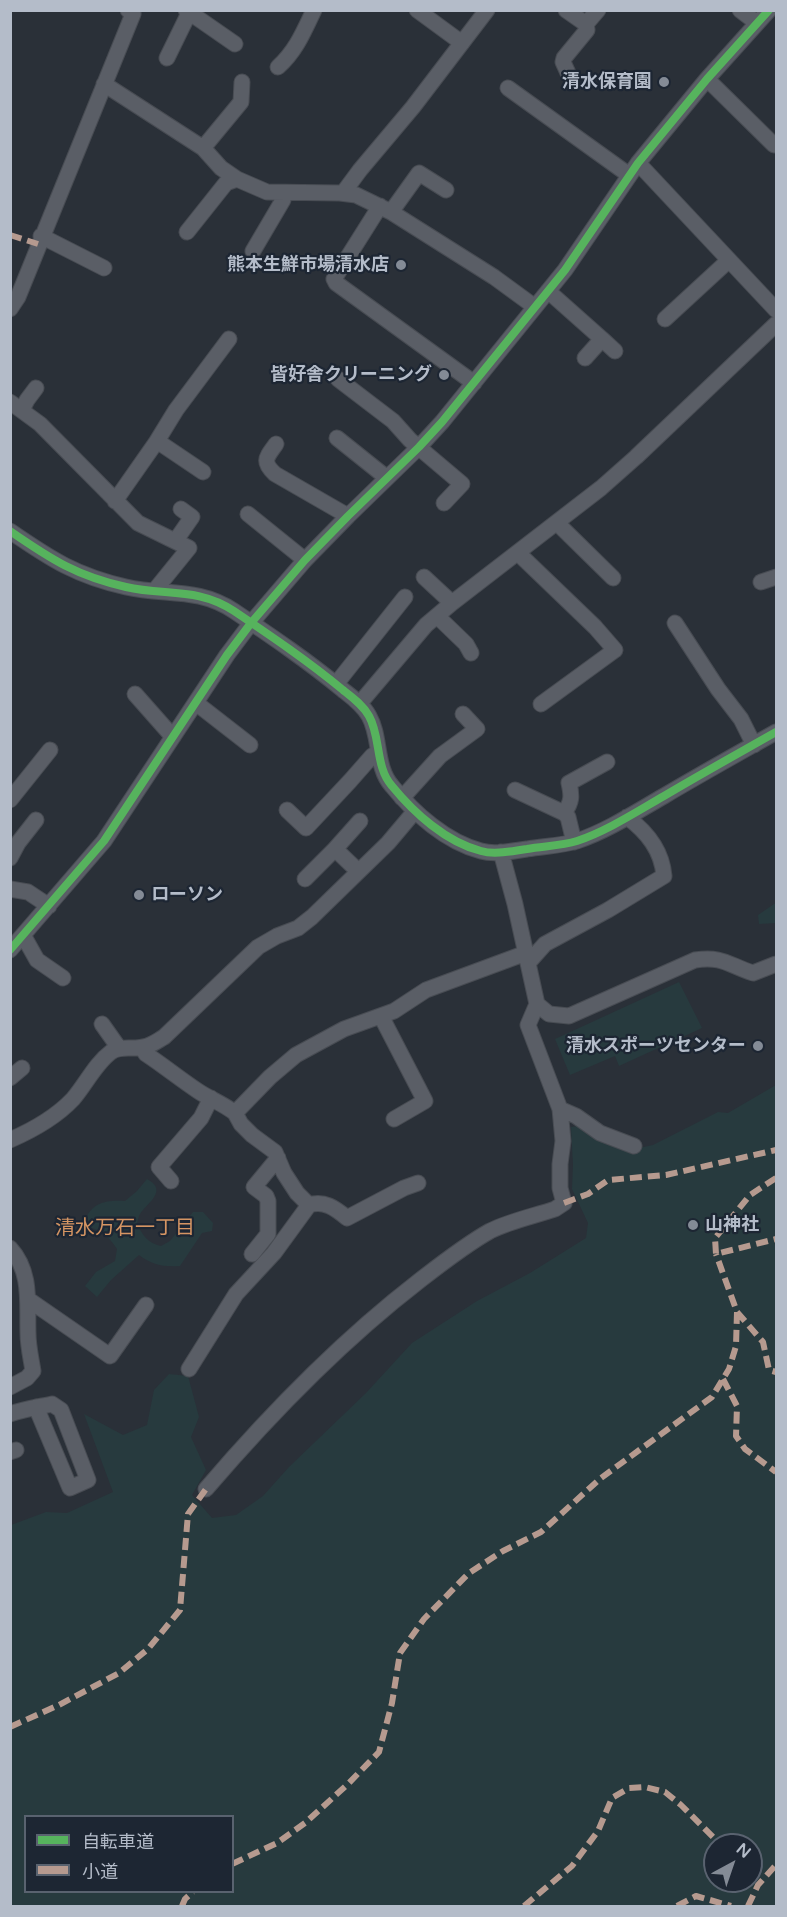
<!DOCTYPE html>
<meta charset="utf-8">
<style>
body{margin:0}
#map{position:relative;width:787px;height:1917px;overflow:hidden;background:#2a3038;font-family:"Varela Round","Noto Sans JP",sans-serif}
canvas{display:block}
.frame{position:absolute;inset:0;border:12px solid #b4bcc9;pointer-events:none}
.legend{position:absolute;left:24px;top:1815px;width:210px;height:78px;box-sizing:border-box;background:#1d2633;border:2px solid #59626f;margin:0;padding:8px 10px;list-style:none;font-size:18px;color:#b4bcc9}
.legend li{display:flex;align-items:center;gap:12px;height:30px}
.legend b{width:30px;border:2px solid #59626f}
.north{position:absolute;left:703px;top:1833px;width:60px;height:60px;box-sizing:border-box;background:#1d2633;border:2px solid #59626f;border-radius:50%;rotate:40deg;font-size:16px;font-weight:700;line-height:24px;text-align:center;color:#b4bcc9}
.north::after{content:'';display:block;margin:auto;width:21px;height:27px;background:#848b96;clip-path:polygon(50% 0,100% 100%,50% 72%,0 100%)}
</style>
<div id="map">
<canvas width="787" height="1917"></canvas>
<div class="frame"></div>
<ul class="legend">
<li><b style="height:8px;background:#56b35d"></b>自転車道</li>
<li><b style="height:8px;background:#b69a8f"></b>小道</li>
</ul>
<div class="north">N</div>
</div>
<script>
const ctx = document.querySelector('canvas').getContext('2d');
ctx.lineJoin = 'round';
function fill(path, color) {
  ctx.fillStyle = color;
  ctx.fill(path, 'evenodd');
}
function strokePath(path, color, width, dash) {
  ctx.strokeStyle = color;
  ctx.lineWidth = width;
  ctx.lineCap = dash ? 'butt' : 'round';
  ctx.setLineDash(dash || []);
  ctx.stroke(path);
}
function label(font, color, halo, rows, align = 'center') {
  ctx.font = font + ' "Varela Round","Noto Sans JP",sans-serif';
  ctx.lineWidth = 4.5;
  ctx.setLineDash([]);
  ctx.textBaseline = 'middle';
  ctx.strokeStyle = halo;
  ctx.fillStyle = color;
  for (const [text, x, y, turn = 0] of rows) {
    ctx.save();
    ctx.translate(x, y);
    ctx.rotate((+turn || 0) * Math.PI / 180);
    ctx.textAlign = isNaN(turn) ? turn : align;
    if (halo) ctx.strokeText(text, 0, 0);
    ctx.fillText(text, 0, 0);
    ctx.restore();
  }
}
const green = new Path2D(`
 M774,904H776V923L759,924L758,915Z
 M679,982L702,1028L619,1066L615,1056L570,1075L555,1039Z
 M776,1085V1906H11V1525L46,1512L67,1513L113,1492L84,1414L123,1435L147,1425L154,1390L169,1374L188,1376L199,1417L191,1437L206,1470L192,1495L212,1518L236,1515L263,1496L289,1467L366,1393L412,1343L477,1301L530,1273L586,1238L588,1223L572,1189L573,1165L571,1127L586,1125L630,1150L653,1145L718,1112L728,1113ZM26,1816H232V1892H26ZM715,1845H751V1881H715Z
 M147,1179C166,1189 152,1200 143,1210C139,1214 138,1219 137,1224C143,1236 148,1243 161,1246L170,1241L193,1212H203L213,1223L212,1231L202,1233L180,1266C163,1267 152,1265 139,1255L111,1280L97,1297L85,1286L96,1272L115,1261L117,1249C110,1238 101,1229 87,1227L84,1222C92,1202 106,1200 125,1201L137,1191Z`);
const minor = new Path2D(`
 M186,10L235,44
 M417,10L462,43
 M566,10L586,24
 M740,10L757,23
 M167,58L189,13
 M278,67C296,51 304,31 314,10
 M568,73L563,62L564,58L587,30L586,24L598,10
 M707,79L774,145
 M104,84L203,148L221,168L237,179L267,192L340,193L356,195L391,212L494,277L535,307
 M508,88L629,175
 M203,148L241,102L242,82
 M638,163L776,310
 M343,193L360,170L413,107L487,10
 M380,206L334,279L336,283L474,383
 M391,212L419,173L446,190
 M187,232L226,183L237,179
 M41,236L104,268
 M253,251L283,200V193
 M548,291L602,339L585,358
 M10,309L18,297L133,14L128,10
 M665,319L728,261
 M602,339L615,351
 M338,379L393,421L410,440L462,484L444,503
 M10,402L40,424L138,523L189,548L155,590
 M22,410L27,400L36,388
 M337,438L387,478
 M157,441L176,410L229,339
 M276,444C267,457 261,461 275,474L348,516
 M115,501L157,441L203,472
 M248,514L305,560
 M557,523L613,578
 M10,531C52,560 77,576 126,587C165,596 198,587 234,611C271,636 308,661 343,690C352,697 363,705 369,716C381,737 375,767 392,786C414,813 446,842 481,851C495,855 512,851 527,849C543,846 561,846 577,841C607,831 636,812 664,796C701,774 739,753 776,732
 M176,540L192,517L181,509
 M518,553L595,627L615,650L541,704
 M424,577L452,603
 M761,582L776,577
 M437,616L466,644L471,653
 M675,623L718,689L741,719L754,745
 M336,684L405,597
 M135,694L173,737
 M196,703L250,745
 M360,703L426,625L452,603L601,488L636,457L776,324
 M515,790L564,813L568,817L574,842
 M402,798L440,756L477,729L463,714
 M10,800L50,750
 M287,810L306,828L350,781L372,756L378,752
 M564,813C572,802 572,796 569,783L607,762
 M10,858L18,843L36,820
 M358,871L335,849L360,821
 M305,879L335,849
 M10,889L28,892L49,906
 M23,935L37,960L63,978
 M10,950L104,841L227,655L251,623L305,560L348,516L419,447L442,422L565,270L638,163L707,79L769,10
 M528,963L545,944L608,910L664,876C662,850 647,832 627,817
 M537,1004L549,1014L569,1016L695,960C723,956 728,965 753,973L776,964
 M381,1016L425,1101L394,1119
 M102,1024L119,1048
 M142,1048L146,1054C164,1066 180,1079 198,1091C210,1099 224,1104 235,1113L270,1077L296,1055L344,1029L394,1011L426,990L526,953
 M10,1078L22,1068
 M560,1109L576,1116L600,1133L634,1146
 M235,1113L241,1124L252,1135L275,1152L284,1173L297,1193L309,1205
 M10,1140C33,1130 56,1117 73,1099C86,1084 95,1064 111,1052C121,1045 133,1050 143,1047C151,1046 157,1041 164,1037L258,947L277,936L298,928L312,917L388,843L415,811
 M171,1181L159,1167L201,1118L211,1098
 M10,1248C32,1272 27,1303 28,1333C28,1346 31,1358 33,1371L27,1378L10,1387
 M252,1254L268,1234V1201L266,1196L254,1187L278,1158
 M29,1300L110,1356L146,1305
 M189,1369L236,1294L274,1253L309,1205C324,1200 335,1208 347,1218L404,1188L418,1183
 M10,1414C24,1409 38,1407 52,1404L61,1410L88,1480L70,1488L36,1407
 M10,1452L16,1450
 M206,1489C271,1413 340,1342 419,1281C441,1264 465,1245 490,1231C510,1221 534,1216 555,1209L564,1203L560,1188V1164L563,1141L560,1109L528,1025L537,1004L515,904L501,852`);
const quiet = new Path2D(`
 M10,235L38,244
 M776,1178L750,1195L715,1238L716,1254L776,1239
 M564,1203L588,1194L608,1180L666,1175L776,1150
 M737,1312L763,1342L769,1370L776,1372
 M723,1379L737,1406L736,1436L745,1449L776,1472
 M10,1727L59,1705L119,1673L148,1649L180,1610L188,1514L206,1489
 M232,1864L277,1843L305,1823L348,1784L379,1752L392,1703L400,1653L424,1619L469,1573L503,1551L541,1532L601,1478L712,1397L729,1369L736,1346L737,1312L716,1254
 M182,1906L185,1899L193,1892
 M524,1906L572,1866L598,1831L612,1798L629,1788L645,1787L665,1792L681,1805L721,1845
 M677,1906L696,1896L731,1906
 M748,1906L758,1885L776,1865`);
const cycleway = new Path2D(`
 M10,531C52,560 77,576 126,587C165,596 198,587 234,611C271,636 308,661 343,690C352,697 363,705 369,716C381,737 375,767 392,786C414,813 446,842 481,851C495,855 512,851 527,849C543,846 561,846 577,841C607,831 636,812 664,796C701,774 739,753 776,732
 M10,950L104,841L227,655L251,623L305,560L348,516L419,447L442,422L565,270L638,163L707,79L769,10`);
const markers = [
 [664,82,6,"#848b96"],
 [401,265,6,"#848b96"],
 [444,375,6,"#848b96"],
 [139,895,6,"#848b96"],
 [758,1046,6,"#848b96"],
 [693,1225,6,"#848b96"]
];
const poiNames = [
 ["清水保育園",652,82],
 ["熊本生鮮市場清水店",389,265],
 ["皆好舎クリーニング",432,375],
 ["ローソン",151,895,"left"],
 ["清水スポーツセンター",746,1046],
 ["山神社",705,1225,"left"]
];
const neighbourhoodNames = [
 ["清水万石一丁目",125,1229]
];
fill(green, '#273a3e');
strokePath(minor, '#484c53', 17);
strokePath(minor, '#5a5e66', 15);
strokePath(quiet, '#b69a8f', 6, [12, 6]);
strokePath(cycleway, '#56b35d', 8);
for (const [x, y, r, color] of markers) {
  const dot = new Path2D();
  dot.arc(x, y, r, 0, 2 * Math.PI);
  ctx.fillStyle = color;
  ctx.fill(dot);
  strokePath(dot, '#1d2633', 2);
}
label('bold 18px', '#b4bcc9', '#1d2633', poiNames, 'right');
label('20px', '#d59563', '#1d2633', neighbourhoodNames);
</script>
